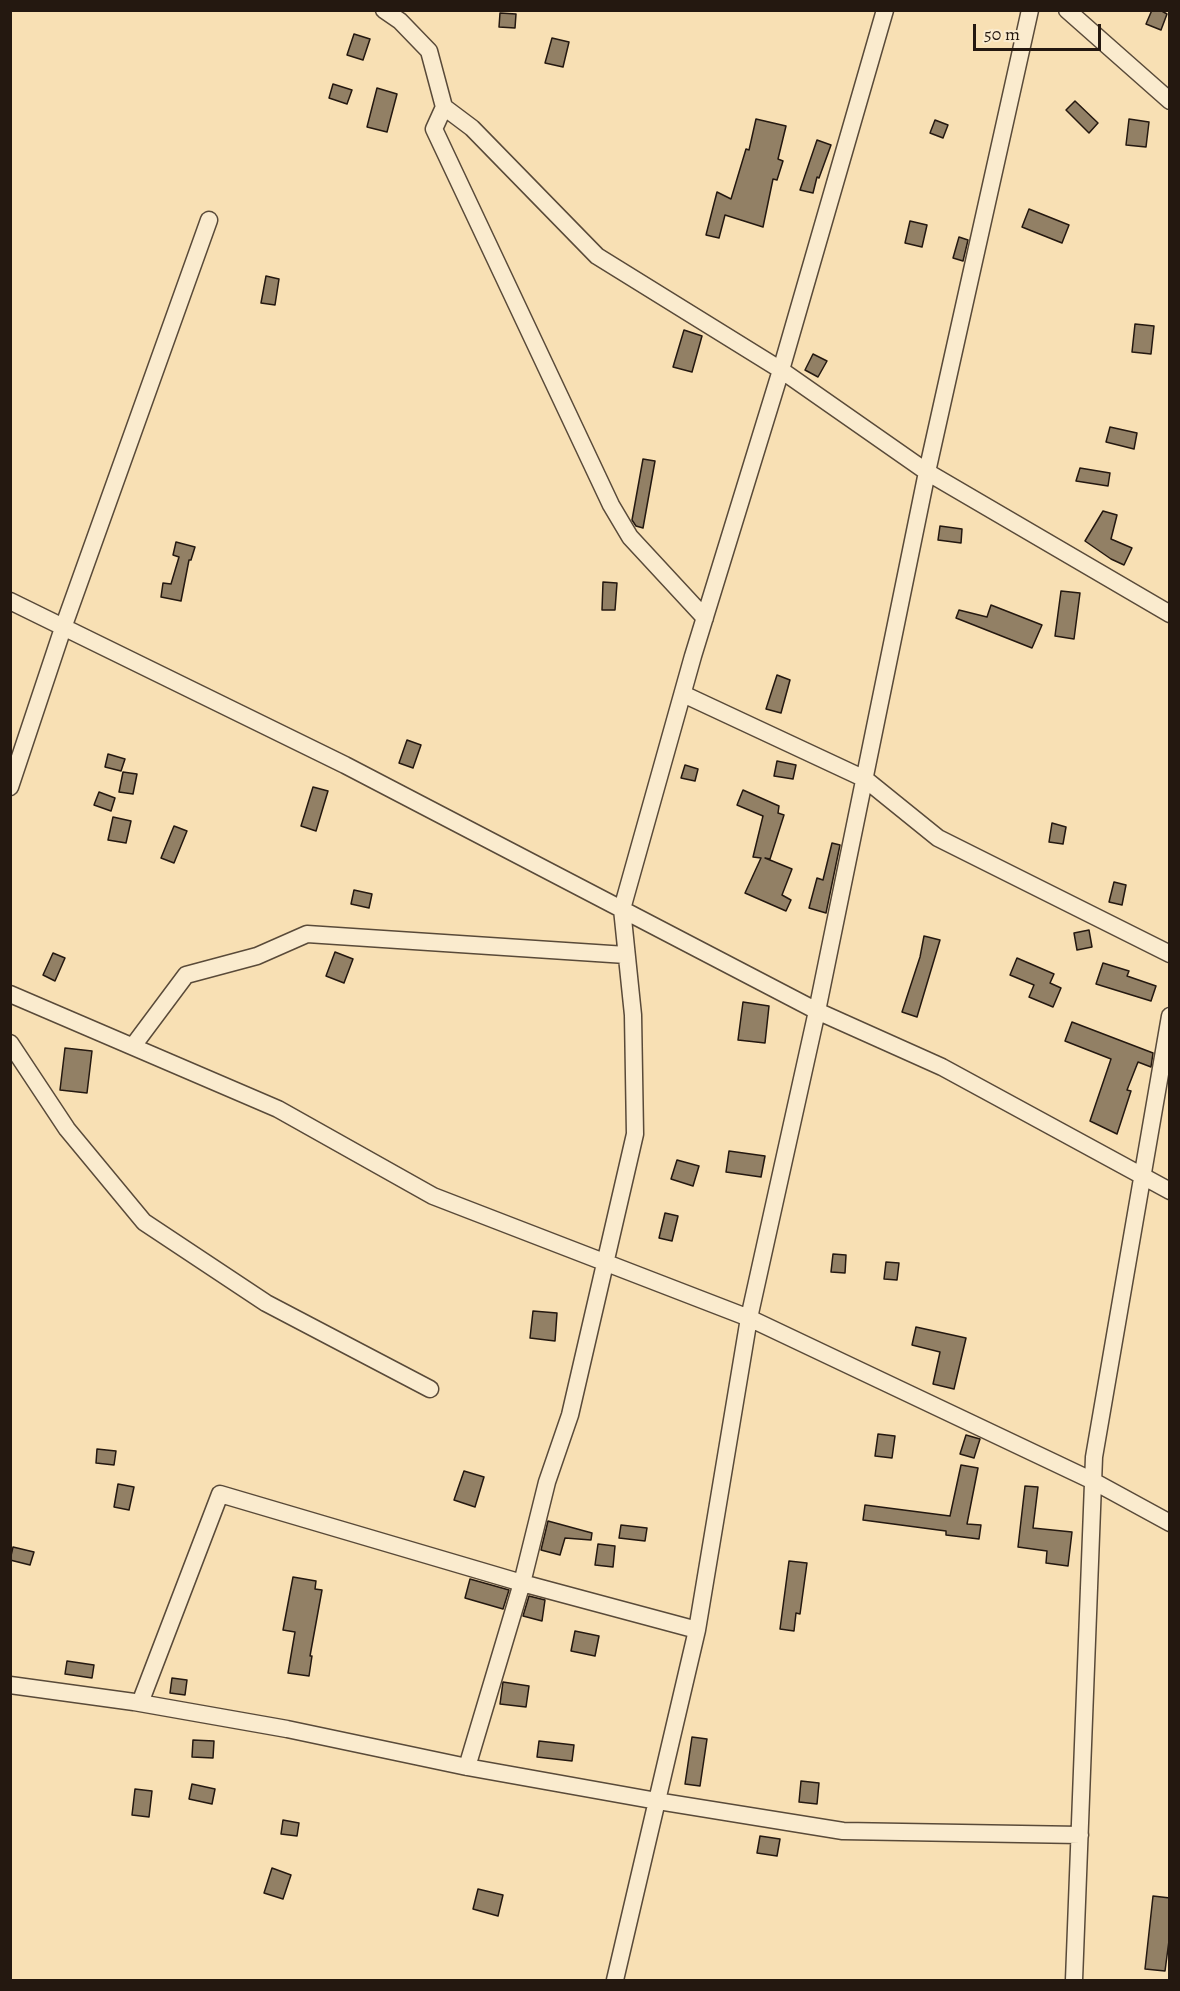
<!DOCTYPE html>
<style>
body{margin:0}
#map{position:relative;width:1180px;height:1991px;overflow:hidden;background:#f8e0b4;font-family:Alegreya,serif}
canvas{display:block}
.frame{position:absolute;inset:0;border:12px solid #241810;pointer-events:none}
.scale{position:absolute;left:973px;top:24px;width:128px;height:27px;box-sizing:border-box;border:3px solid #241810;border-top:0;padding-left:8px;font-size:18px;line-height:21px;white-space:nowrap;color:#241810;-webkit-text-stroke:4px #faebce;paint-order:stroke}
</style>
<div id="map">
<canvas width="1180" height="1991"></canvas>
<div class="frame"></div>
<div class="scale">50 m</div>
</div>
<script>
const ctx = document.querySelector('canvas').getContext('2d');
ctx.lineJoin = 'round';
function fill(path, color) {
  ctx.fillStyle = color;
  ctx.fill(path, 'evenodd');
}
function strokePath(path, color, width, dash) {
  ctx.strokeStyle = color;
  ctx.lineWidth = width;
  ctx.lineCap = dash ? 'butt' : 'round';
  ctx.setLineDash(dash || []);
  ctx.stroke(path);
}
const building = new Path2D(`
 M1152,10H1160L1167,14L1161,30L1146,24Z
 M500,13L516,14L515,28L499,27Z
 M354,34L370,39L363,60L347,55Z
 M552,38L569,42L563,67L545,63Z
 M333,84L352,90L347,104L329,98Z
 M377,88L397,94L387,132L367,127Z
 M1075,101L1098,123L1089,133L1066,110Z
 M756,119L786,126L778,159L783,161L777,180L773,179L763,227L725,215L719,238L706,235L717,192L731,199L746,149L749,150Z
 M1129,119L1149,122L1146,147L1126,145Z
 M935,120L948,125L943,138L930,133Z
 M817,140L831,145L819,178L817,177L813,193L800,190Z
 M1029,209L1069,225L1062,243L1022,227Z
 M910,221L927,225L922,247L905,243Z
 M959,237L968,240L963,261L953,258Z
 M266,276L279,279L275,305L261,303Z
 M1135,324L1154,326L1151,354L1132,352Z
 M684,330L702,336L692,372L673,367Z
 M813,354L827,361L818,377L805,370Z
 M1110,427L1137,433L1134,449L1106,442Z
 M643,459L655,461L643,528L636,526L632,520Z
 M1080,468L1110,473L1108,486L1076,481Z
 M1103,511L1117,515L1111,539L1132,548L1124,565L1111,559L1085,541Z
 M940,526L962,529L961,543L938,540Z
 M176,542L195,547L191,560H189L181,601L161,597L163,583L171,584L179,557L173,555Z
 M603,582L617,583L615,610H602Z
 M1061,591L1080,593L1074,639L1055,636Z
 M991,605L1042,625L1032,648L956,618L959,610L987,617Z
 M777,675L790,680L781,713L766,709Z
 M407,740L421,745L413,768L399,763Z
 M108,754L125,759L121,771L105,767Z
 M777,761L796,765L793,779L774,776Z
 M685,765L698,769L695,781L681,778Z
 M123,772L137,774L133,794L119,792Z
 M313,787L328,791L316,831L301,826Z
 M743,790L779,806L778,813L784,815L770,859L765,858L792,869L782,895L791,900L786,911L745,893L761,858L753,857L763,816L737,805Z
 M99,792L115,798L111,811L94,805Z
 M113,817L131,821L126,843L108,840Z
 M1052,823L1066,827L1063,844L1049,842Z
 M174,826L187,831L174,863L161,858Z
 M832,843L840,845L826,913L809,908L817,878L823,880Z
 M1114,882L1126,885L1122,905L1109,902Z
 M354,890L372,894L369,908L351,904Z
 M1089,930L1092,947L1077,950L1074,933Z
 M924,936L940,940L917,1017L902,1012L920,957Z
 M335,952L353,959L344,983L326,976Z
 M53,953L65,958L55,981L43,975Z
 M1017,958L1054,974L1050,983L1061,988L1053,1007L1029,997L1034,985L1010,975Z
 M1103,963L1129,971L1127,976L1156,986L1151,1001L1096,984Z
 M743,1002L769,1006L765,1043L738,1040Z
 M1072,1022L1153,1053L1151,1067L1138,1062L1127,1090L1131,1091L1117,1134L1090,1121L1111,1059L1065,1041Z
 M65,1048L92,1051L87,1093L60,1090Z
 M729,1151L765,1156L761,1177L726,1172Z
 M677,1160L699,1166L693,1186L671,1179Z
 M665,1213L678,1216L672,1241L659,1238Z
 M833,1254L846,1255L845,1273L831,1272Z
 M886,1262L899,1263L897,1280L884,1279Z
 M533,1311L557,1313L555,1341L530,1338Z
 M916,1327L966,1338L954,1389L933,1384L940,1352L912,1345Z
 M878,1434L895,1436L892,1458L875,1456Z
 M966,1435L980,1439L974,1458L960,1454Z
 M97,1449L116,1451L114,1465L96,1463Z
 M961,1465L978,1468L967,1524L981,1525L979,1539L946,1535V1531L863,1520L865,1505L950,1516Z
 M464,1471L484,1477L475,1507L454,1500Z
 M118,1484L134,1487L129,1510L114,1507Z
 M1025,1486L1038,1487L1033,1528L1072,1532L1068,1566L1046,1563L1047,1551L1018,1547Z
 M548,1521L592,1533L591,1540L565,1538L560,1555L541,1550Z
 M621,1525L647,1528L645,1541L619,1538Z
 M598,1544L615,1546L613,1567L595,1565Z
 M13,1547L34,1552L30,1565L10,1560Z
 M789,1561L807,1563L800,1614L796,1613L794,1631L780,1629Z
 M293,1577L316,1581L315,1589L322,1590L310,1656H312L309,1676L288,1673L295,1632L283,1630Z
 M470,1579L509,1590L503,1609L465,1598Z
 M529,1596L545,1600L542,1621L523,1616Z
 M575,1631L599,1636L595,1656L571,1651Z
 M67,1661L94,1665L92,1678L65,1674Z
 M172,1678L187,1680L185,1695L170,1693Z
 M503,1682L529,1686L526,1707L500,1704Z
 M692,1737L707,1739L700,1786L685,1784Z
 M193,1740L214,1741L213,1758L192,1757Z
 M539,1741L574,1745L572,1761L537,1757Z
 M801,1781L819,1783L817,1804L799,1802Z
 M192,1784L215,1789L212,1804L189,1799Z
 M135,1789L152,1791L149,1817L132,1815Z
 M283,1820L299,1823L297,1836L281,1834Z
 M760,1836L780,1839L777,1856L757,1853Z
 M272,1868L291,1875L283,1899L264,1893Z
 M478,1889L503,1895L498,1916L473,1909Z
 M1153,1896L1170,1898V1933L1165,1971L1145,1969Z`);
const minor = new Path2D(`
 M384,10L400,21L429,51L444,107L472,128L597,256L781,370L927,472L1170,614
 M1067,10L1170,101
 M444,107L434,129L611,505L630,537L705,618
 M10,601L345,765L817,1011L942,1067L1170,1191
 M683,694L865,779L938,838L1170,954
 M10,787L63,628L209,220
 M10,994L278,1109L433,1196L749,1318L1093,1481L1170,1523
 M10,1043L67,1129L144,1222L266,1303L430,1389
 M133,1046L186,975L257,956L307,934L626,955
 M10,1685L134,1702L287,1729L467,1767L657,1801L843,1831L1080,1835
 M140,1703L220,1494L522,1583L697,1630
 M467,1767L522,1583L547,1482L570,1415L635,1134L633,1015L622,909L693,656L781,370L885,10
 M615,1980L697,1630L749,1318L817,1011L927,472L1030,10
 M1074,1980L1094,1457L1170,1016`);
fill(building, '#928065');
strokePath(building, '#241810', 1.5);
strokePath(minor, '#594a39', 19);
strokePath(minor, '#faebce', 16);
</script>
